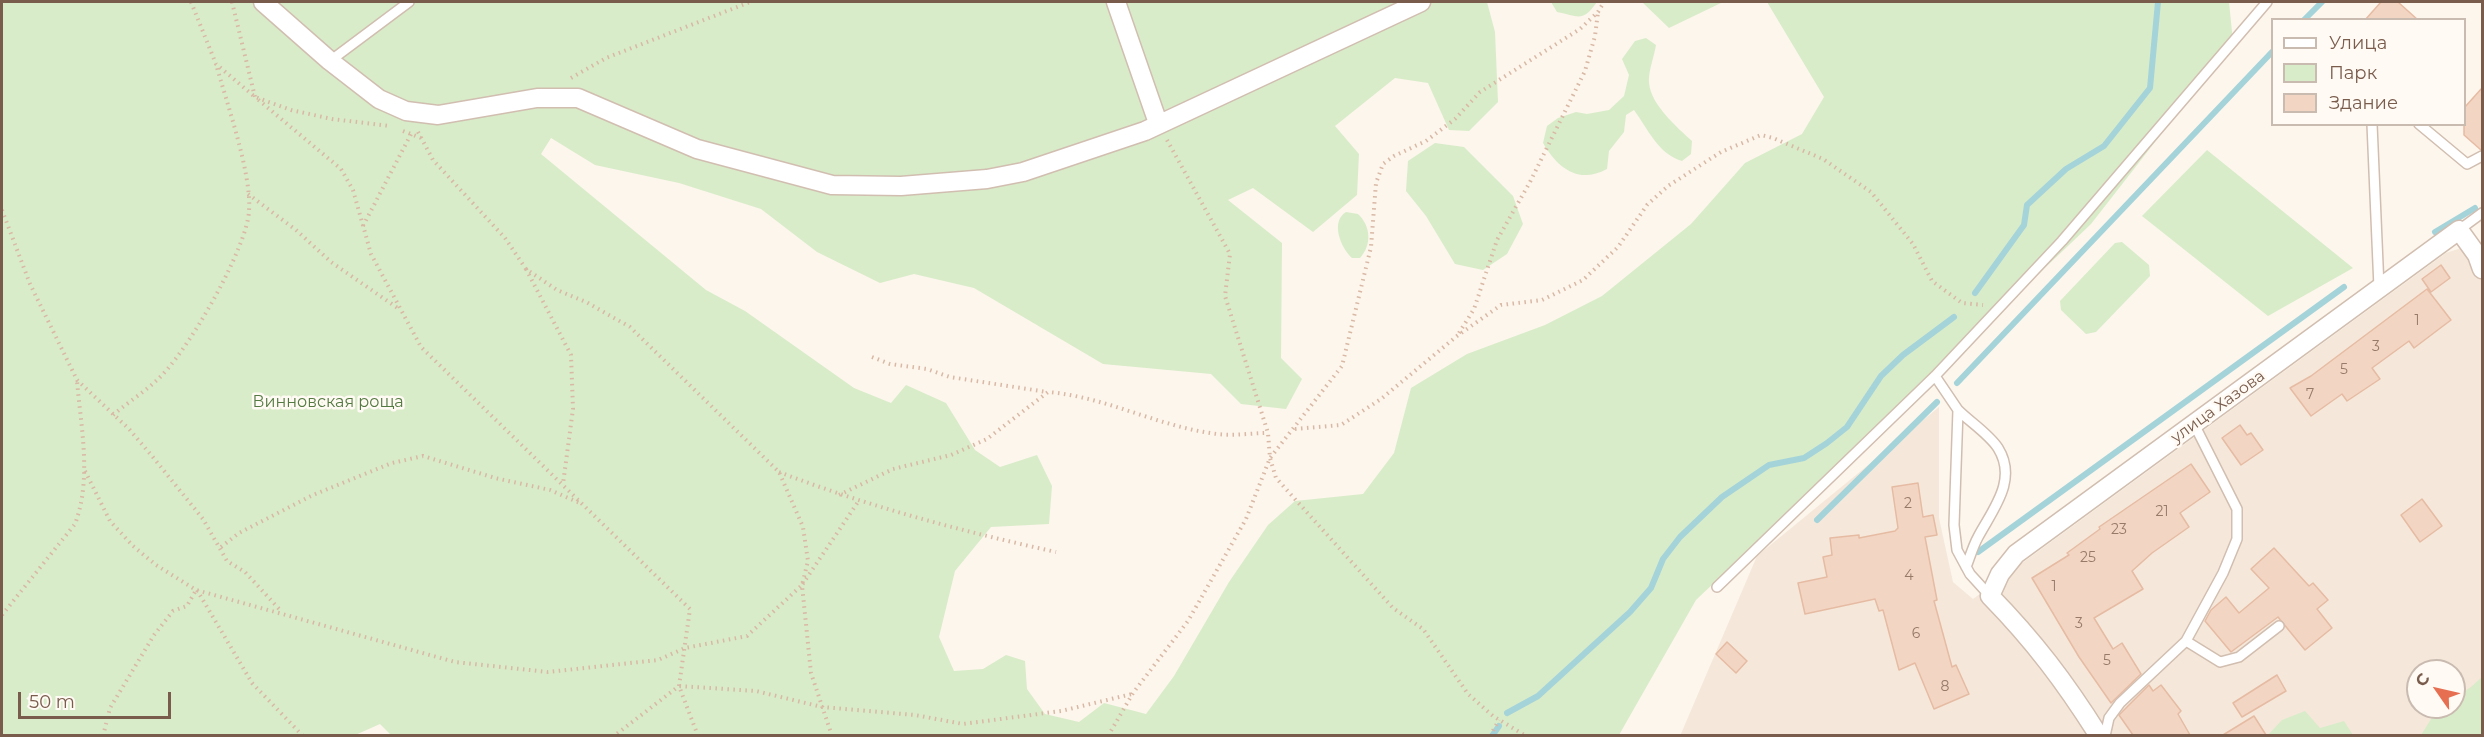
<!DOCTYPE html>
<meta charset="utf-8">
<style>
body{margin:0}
#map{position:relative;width:2484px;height:737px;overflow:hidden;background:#fdf6ec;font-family:Montserrat,sans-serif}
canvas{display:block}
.frame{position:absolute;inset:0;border:3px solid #7a5c4d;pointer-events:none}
.legend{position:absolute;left:2271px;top:18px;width:195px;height:108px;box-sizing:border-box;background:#fffaf3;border:2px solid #cabbb1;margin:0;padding:8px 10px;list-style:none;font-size:18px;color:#7a5c4d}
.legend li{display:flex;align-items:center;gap:12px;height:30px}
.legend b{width:30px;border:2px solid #cabbb1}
.north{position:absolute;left:2406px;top:659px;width:60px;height:60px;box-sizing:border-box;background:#fffaf3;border:2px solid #cabbb1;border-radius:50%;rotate:304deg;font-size:16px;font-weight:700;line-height:24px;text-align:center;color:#7a5c4d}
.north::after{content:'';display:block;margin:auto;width:21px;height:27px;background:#e76f51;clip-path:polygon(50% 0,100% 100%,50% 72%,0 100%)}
.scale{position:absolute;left:18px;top:692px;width:153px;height:27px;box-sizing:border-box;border:3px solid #7a5c4d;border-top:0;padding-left:8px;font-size:18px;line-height:21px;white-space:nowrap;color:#7a5c4d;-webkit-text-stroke:4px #fffaf3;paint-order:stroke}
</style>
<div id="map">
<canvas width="2484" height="737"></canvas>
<div class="frame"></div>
<ul class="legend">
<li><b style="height:8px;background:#fff"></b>Улица</li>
<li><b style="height:16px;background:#d8ecc9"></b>Парк</li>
<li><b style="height:16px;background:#f3d5c3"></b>Здание</li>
</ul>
<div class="north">С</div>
<div class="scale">50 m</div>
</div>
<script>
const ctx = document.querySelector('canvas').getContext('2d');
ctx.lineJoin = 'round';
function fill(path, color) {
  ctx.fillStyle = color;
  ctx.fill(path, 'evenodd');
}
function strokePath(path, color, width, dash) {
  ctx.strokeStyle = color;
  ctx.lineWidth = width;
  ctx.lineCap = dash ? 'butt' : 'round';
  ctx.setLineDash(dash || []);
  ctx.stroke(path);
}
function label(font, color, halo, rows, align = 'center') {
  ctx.font = font + ' Montserrat,sans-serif';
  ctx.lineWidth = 5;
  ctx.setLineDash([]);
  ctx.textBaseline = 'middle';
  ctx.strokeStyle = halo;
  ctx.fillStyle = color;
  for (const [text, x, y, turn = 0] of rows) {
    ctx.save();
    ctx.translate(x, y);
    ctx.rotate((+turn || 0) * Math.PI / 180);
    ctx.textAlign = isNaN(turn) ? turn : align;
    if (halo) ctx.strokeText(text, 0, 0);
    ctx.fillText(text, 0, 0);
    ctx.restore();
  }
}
const residential = new Path2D(`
 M2482,241V735L1680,736L1757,556L1939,407V518L1953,582L1973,599L2446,253ZM2418,671H2454V707H2418Z`);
const green = new Path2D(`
 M2,2H1487L1495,32L1498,102L1469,131L1449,130L1428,83L1395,78L1335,126L1359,154L1357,195L1313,232L1253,188L1228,200L1282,243L1281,358L1302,379L1286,409L1241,404L1211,374L1103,364L974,288L914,274L880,283L817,252L761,209L679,183L595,165L551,138L541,154L706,290L745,311L854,388L891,403L906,385L946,403L975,450L1000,467L1037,455L1052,486L1049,524L991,527L955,571L939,637L954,671L983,669L1006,655L1025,661L1027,689L1045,714L1079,722L1104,703L1146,714L1174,676L1229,582L1268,525L1295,501L1363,494L1394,453L1411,388L1467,354L1545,325L1602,296L1691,224L1745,163L1802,134L1824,97L1767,2H2229L2233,42L2091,224L1696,600L1619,735L392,736L380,724L353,736H2Z
 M1551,2H1597C1582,23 1579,16 1557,12Z
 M1642,2H1723L1669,28Z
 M1646,38L1656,45C1654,57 1648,72 1649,83C1651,105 1677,127 1692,141L1691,154L1682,161C1658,154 1648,129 1634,110L1626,115L1624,132L1609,151L1607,169C1578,185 1557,167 1543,143L1547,126L1558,118L1576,112L1587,114L1609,110L1624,96L1629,75L1622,59L1635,41Z
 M1435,143L1464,147L1513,196L1523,224L1507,254L1483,270L1455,264L1426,216L1406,191L1408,161Z
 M2207,150L2353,268L2268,316L2142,216Z
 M1346,212L1358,214C1371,226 1372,245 1360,258H1352C1341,248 1330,222 1346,212Z
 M2122,242L2149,265L2150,276L2096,332L2086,334L2061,310L2060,301L2115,243Z
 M2482,677V735H2421L2433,716L2443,707H2454V698L2471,687Z
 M2305,711L2320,728L2344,721L2353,735H2268L2282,720Z`);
const stream = new Path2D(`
 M2304,20L2322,2
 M2435,232L2475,208
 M1975,293L2024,225L2027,205L2066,169L2104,146L2150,88L2158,2
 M1957,383L2272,52
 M1817,520L1937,402
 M1978,552L2344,287
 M1507,713L1538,696L1630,612L1651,588L1663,559L1680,537L1722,497L1769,465L1804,458L1827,443L1847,427L1881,376L1903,355L1954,317
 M1492,736L1499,726`);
const building = new Path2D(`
 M2381,2H2398L2418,20H2365Z
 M2482,88V149L2481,150L2464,135V108Z
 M2441,265L2450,278L2431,292L2422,279Z
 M2427,289L2451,320L2414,348L2409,341L2372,368L2380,379L2347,401L2342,394L2311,416L2290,388L2311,376Z
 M2240,425L2247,435L2251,433L2263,450L2241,465L2222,438Z
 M2191,464L2210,492L2180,513L2189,527L2152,553L2132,571L2143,589L2094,618L2113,649L2122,643L2141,674L2111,703L2079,657L2032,578L2069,555L2067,553L2100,529L2099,527Z
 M1918,483L1923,517L1933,515L1937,535L1925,537L1937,600L1934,601L1952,667L1956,665L1969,694L1934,709L1915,663L1899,670L1883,610L1879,611L1875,599L1805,614L1798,583L1827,577L1823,557L1832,555L1830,538L1859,535V538L1895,531L1898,528L1892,487Z
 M2422,499L2442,526L2420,542L2401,515Z
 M2274,548L2309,586L2313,583L2328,600L2317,609L2332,628L2305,650L2278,617L2231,652L2205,621L2211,610L2226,597L2239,613L2269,588L2251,569Z
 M1727,642L1747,661L1736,673L1716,654Z
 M2277,675L2286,691L2242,717L2233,703Z
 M2149,685L2153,691L2161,685L2181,711L2178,714L2190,735H2133L2119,715Z
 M2254,716L2266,735H2223Z`);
const path = new Path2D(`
 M191,2L216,64L255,97L291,110L332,119L390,126
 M232,2L255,97L341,169L353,190L371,254L421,347L690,609L679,686L614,736
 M571,78L606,58L750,2
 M403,131L421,138
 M1167,140L1230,254L1225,296L1268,433L1270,458L1276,478L1393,608L1423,629L1468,694L1493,716L1526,736
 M248,194L296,230L331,262L399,309
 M2,210L30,284L77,380L129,429L152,456L203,519L227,561L245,572L281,611
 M363,226L411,134
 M526,269L571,355L573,409L563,484
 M1459,333L1474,309L1497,240L1530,182L1585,71L1595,36L1598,12
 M872,357L890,364L927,369L950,377L1047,392
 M113,415C127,403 143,393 156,381C186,355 247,249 249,211C252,174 226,101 216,64
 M1295,429L1341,425L1381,399L1457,336L1501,305L1542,300L1583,280L1618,247L1647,205L1668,186L1721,152L1761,135L1773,138L1823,159L1871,192L1913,244L1932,281L1962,303L1983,305
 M85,471L110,521L133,546L156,565L196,590L455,662L548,672L658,660L685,648L747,636L802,585L808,561L803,527L779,472L630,327L586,302L557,290L526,269L505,238L433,160L417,130
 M779,472C870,507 961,531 1056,552
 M839,495L893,469L951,455L987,439L1048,392C1107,397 1159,427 1217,434C1234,436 1252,433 1268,433
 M221,547L239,533L313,495L392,463L423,456L495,478L550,490L582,504
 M197,590L252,683L303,736
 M2,615L75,524C92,479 81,428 77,381
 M103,736L110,708L154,635L173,611L187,606L196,590
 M698,736L679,686L756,691L822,707L915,715L963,724L1061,711L1132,694
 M832,736L811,673L802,585L858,502
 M1108,736L1133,693L1188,621L1246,519L1270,458L1342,366L1371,247L1376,183L1383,164L1394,156L1426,141L1455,119L1480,92L1580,29L1598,12L1604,2
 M1490,736L1499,720`);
const service = new Path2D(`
 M330,61L409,2
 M2372,124L2379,288
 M2419,124L2467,164L2482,156
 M2459,230L2482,213
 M1935,376L1958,410L1954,525L1957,550L1970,574L1990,596
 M1958,410C1970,422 1989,434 1998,448C2018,480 1993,509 1978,537C1973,546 1970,557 1966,567
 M1717,587L1935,376L2062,241L2267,2
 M2186,641L2220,662L2239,657L2279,626
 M2105,736L2109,718L2120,703L2186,641L2223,573L2237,539V509L2194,424`);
const minor = new Path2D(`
 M263,2L330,61L379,99L406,111L438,115L537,98H578L697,149L832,185L901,186L987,179L1023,172L1145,131L1421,2
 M1116,2L1158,123
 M2099,736C2065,682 2034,641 1990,596L2000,574L2016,554L2459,230L2477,255L2482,269`);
const numberNames = [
 ["1",2417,321],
 ["3",2376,347],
 ["5",2344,370],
 ["7",2310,395],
 ["2",1908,504],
 ["21",2162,512],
 ["23",2119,530],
 ["25",2088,558],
 ["4",1909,576],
 ["1",2054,587],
 ["3",2079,624],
 ["6",1916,634],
 ["5",2107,661],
 ["8",1945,687]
];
const parkNames = [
 ["Винновская роща",328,402]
];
const streetNames = [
 ["улица Хазова",2218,407,-36]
];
fill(residential, '#f5e8da');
fill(green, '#d8ecc9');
strokePath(stream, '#a5d3da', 6);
fill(building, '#f3d5c3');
strokePath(building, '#e6bba3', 1.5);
strokePath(service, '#d1beb0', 12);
strokePath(minor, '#d1beb0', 21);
strokePath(path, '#d9b8a5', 4, [1.5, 4.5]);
strokePath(service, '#fff', 9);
strokePath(minor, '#fff', 18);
label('14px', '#987a6a', null, numberNames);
label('16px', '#537a41', '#fffaf3', parkNames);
label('16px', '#7a5c4d', '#fffaf3', streetNames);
</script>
